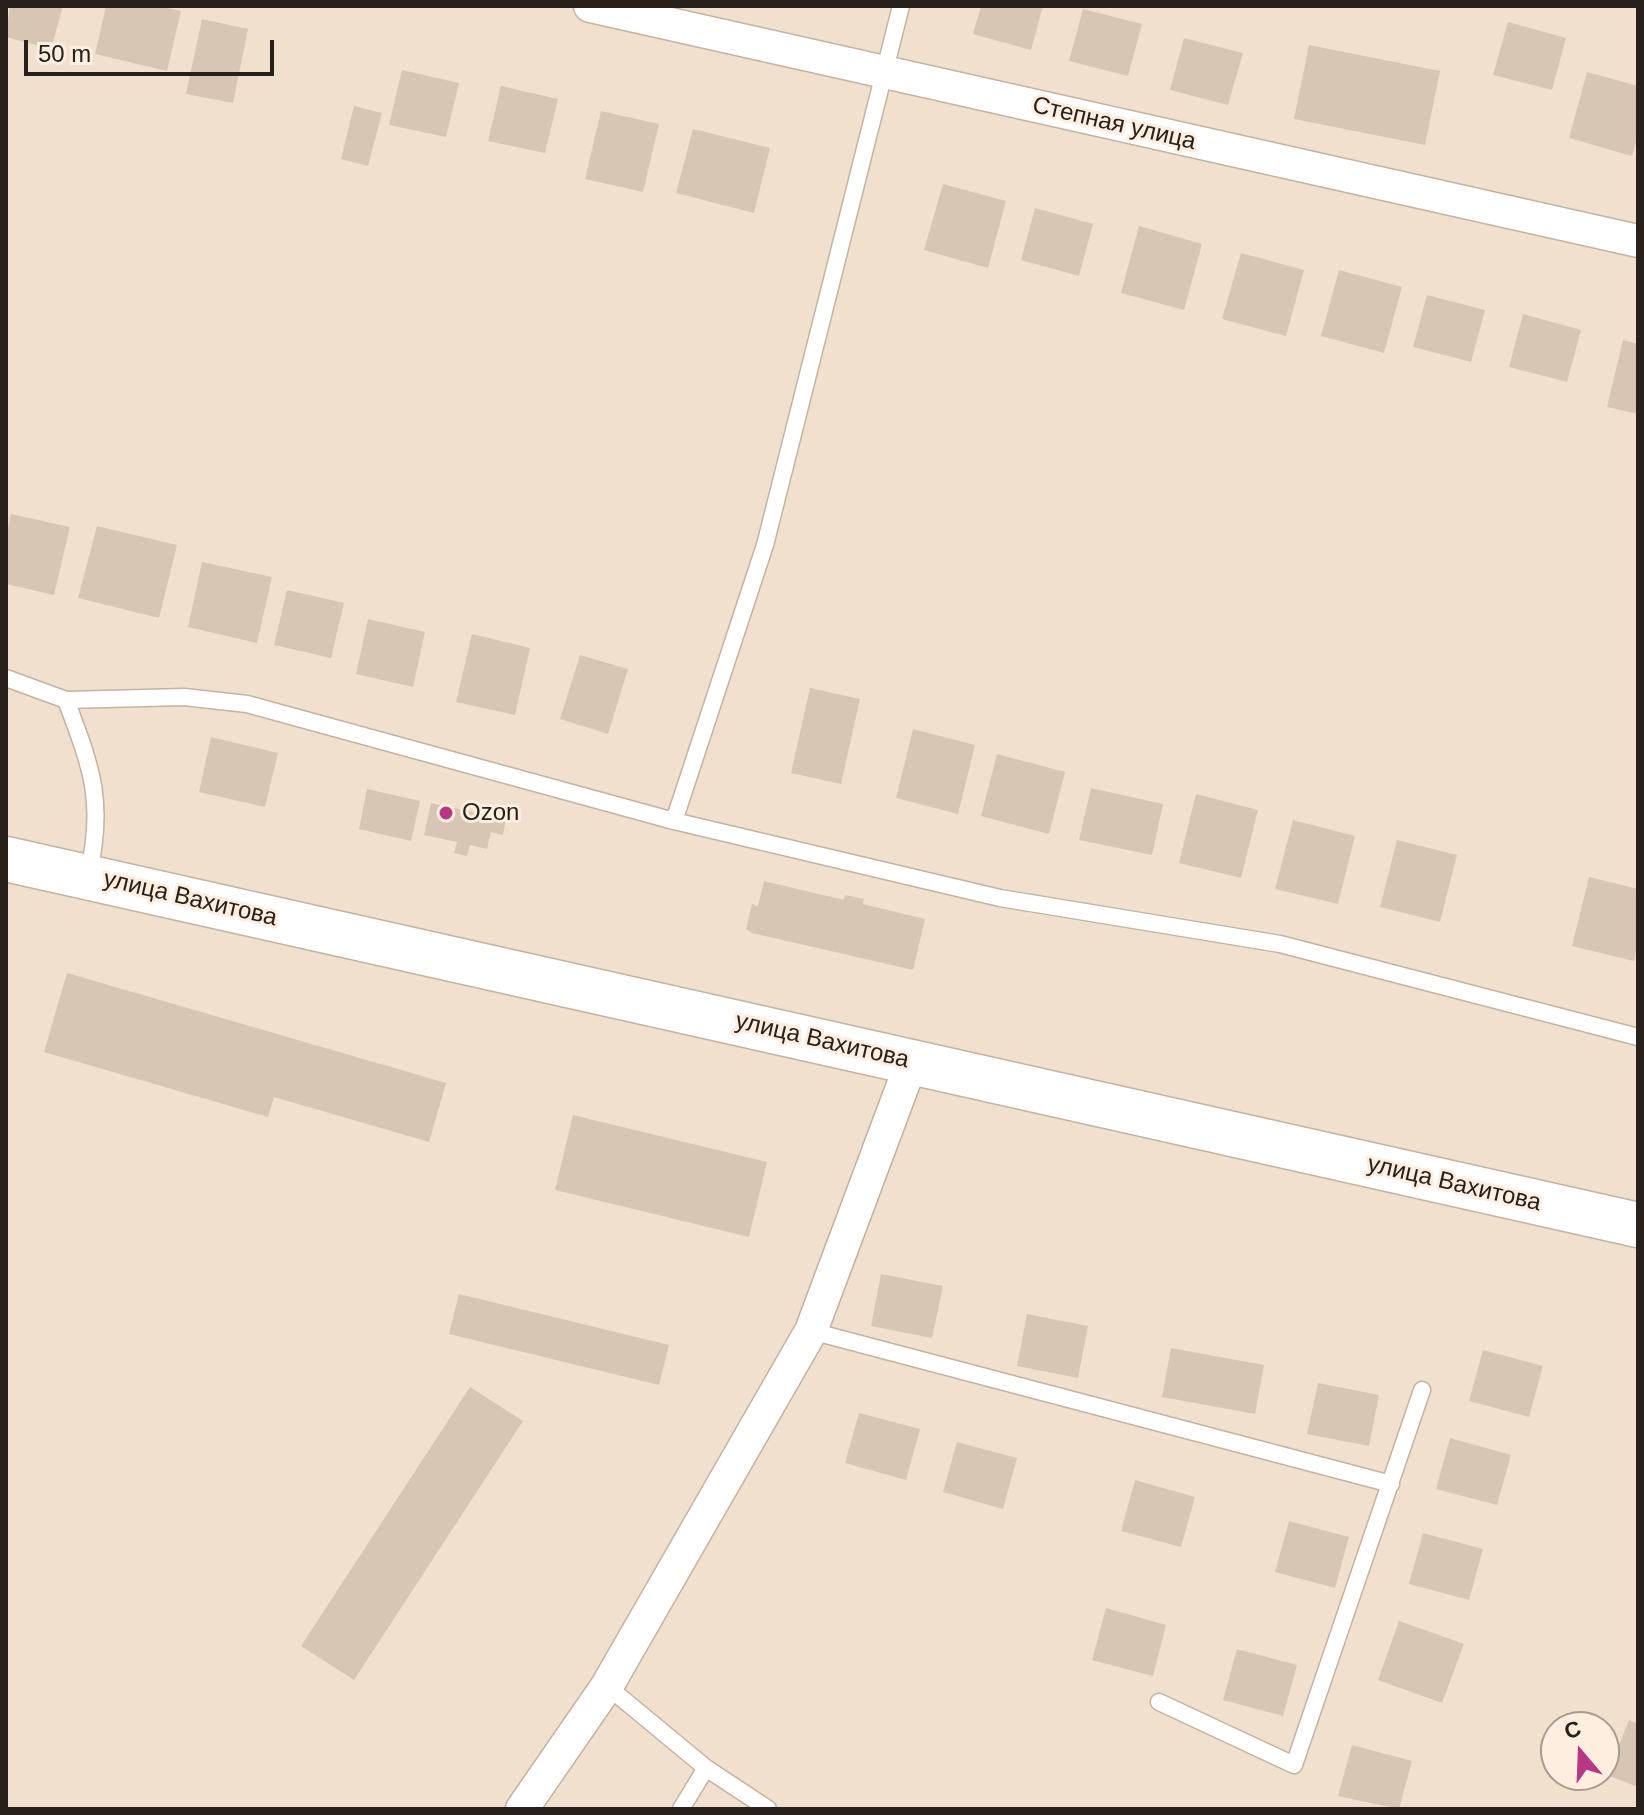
<!DOCTYPE html>
<meta charset="utf-8">
<style>
body{margin:0}
#map{position:relative;width:1644px;height:1815px;overflow:hidden;background:#f2e0ce;font-family:Helvetica,sans-serif}
canvas{display:block}
.frame{position:absolute;inset:0;border:8px solid #28211b;pointer-events:none}
.north{position:absolute;left:1540px;top:1711px;width:80px;height:80px;box-sizing:border-box;background:#fdeee0;border:2px solid #a89c91;border-radius:50%;rotate:341deg;font-size:22px;font-weight:700;line-height:32px;text-align:center;color:#28211b}
.north::after{content:'';display:block;margin:auto;width:28px;height:36px;background:#b73782;clip-path:polygon(50% 0,100% 100%,50% 72%,0 100%)}
.scale{position:absolute;left:24px;top:40px;width:250px;height:36px;box-sizing:border-box;border:4px solid #28211b;border-top:0;padding-left:10px;font-size:24px;line-height:28px;white-space:nowrap;color:#28211b;-webkit-text-stroke:6px #fdeee0;paint-order:stroke}
</style>
<div id="map">
<canvas width="1644" height="1815"></canvas>
<div class="frame"></div>
<div class="north">С</div>
<div class="scale">50 m</div>
</div>
<script>
const ctx = document.querySelector('canvas').getContext('2d');
ctx.lineJoin = 'round';
function fill(path, color) {
  ctx.fillStyle = color;
  ctx.fill(path, 'evenodd');
}
function strokePath(path, color, width, dash) {
  ctx.strokeStyle = color;
  ctx.lineWidth = width;
  ctx.lineCap = dash ? 'butt' : 'round';
  ctx.setLineDash(dash || []);
  ctx.stroke(path);
}
function label(font, color, halo, rows, align = 'center') {
  ctx.font = font + ' Helvetica,sans-serif';
  ctx.lineWidth = 6;
  ctx.setLineDash([]);
  ctx.textBaseline = 'middle';
  ctx.strokeStyle = halo;
  ctx.fillStyle = color;
  for (const [text, x, y, turn = 0] of rows) {
    ctx.save();
    ctx.translate(x, y);
    ctx.rotate((+turn || 0) * Math.PI / 180);
    ctx.textAlign = isNaN(turn) ? turn : align;
    if (halo) ctx.strokeText(text, 0, 0);
    ctx.fillText(text, 0, 0);
    ctx.restore();
  }
}
const building = new Path2D(`
 M10,6H63L51,49L6,37Z
 M106,6H159L181,11L167,71L95,54Z
 M981,6H1043L1031,50L973,34Z
 M1083,9L1142,24L1128,76L1069,61Z
 M202,19L248,29L233,103L186,94Z
 M1508,22L1566,38L1552,90L1493,75Z
 M1184,38L1243,53L1228,105L1170,90Z
 M1309,45L1440,71L1425,145L1294,119Z
 M402,70L459,83L446,137L389,125Z
 M1587,72L1638,86V135L1632,156L1569,138Z
 M501,86L558,99L545,153L488,141Z
 M354,106L382,113L368,166L341,159Z
 M601,111L659,124L643,192L585,179Z
 M693,129L770,148L754,213L676,193Z
 M943,184L1006,201L988,268L924,250Z
 M1035,208L1093,224L1079,276L1021,260Z
 M1139,226L1202,244L1184,310L1121,293Z
 M1241,253L1304,270L1286,336L1222,319Z
 M1339,270L1402,287L1384,353L1321,336Z
 M1427,295L1485,310L1471,362L1413,347Z
 M1523,314L1581,330L1567,382L1509,367Z
 M1623,340L1638,344V414L1607,407Z
 M11,514L70,527L54,595L6,584V537Z
 M97,526L177,545L159,618L78,598Z
 M202,562L272,577L257,643L188,627Z
 M287,590L344,603L331,658L274,645Z
 M368,619L425,632L413,687L356,674Z
 M472,634L530,648L515,715L456,702Z
 M580,655L628,669L608,734L560,719Z
 M810,688L860,699L841,784L791,773Z
 M913,729L975,745L958,814L896,798Z
 M211,737L278,753L265,807L199,792Z
 M997,754L1065,772L1049,834L981,816Z
 M1091,788L1163,804L1152,855L1079,840Z
 M367,789L420,801L411,841L359,829Z
 M1196,794L1258,810L1241,878L1179,863Z
 M431,803L506,819L503,835L491,832L487,849L470,845L467,856L454,853L457,842L424,835Z
 M1293,820L1355,836L1338,904L1275,889Z
 M1397,840L1457,855L1440,922L1380,907Z
 M1589,877L1638,889V945L1634,961L1572,946Z
 M764,881L844,900L845,895L864,899L863,904L925,919L913,970L752,933L746,929L752,904L758,906Z
 M67,973L446,1083L429,1142L274,1097L268,1117L44,1052Z
 M573,1115L767,1162L749,1237L555,1190Z
 M881,1274L943,1286L932,1338L871,1326Z
 M459,1294L669,1345L659,1385L449,1334Z
 M1027,1314L1088,1326L1078,1378L1017,1366Z
 M1171,1348L1264,1365L1255,1414L1162,1397Z
 M1483,1350L1543,1366L1529,1417L1469,1401Z
 M1318,1383L1379,1395L1369,1446L1307,1434Z
 M470,1387L523,1421L354,1680L301,1646Z
 M859,1413L920,1429L906,1480L845,1463Z
 M1450,1438L1511,1455L1497,1505L1436,1489Z
 M957,1442L1017,1458L1003,1509L943,1492Z
 M1135,1480L1195,1497L1181,1547L1121,1531Z
 M1289,1521L1349,1537L1335,1588L1275,1572Z
 M1423,1533L1483,1549L1469,1600L1409,1584Z
 M1106,1608L1166,1625L1153,1676L1092,1660Z
 M1399,1621L1464,1644L1442,1703L1378,1680Z
 M1237,1649L1297,1665L1283,1716L1223,1700Z
 M1629,1720L1638,1724V1787L1607,1775Z
 M1352,1745L1412,1761L1399,1809L1338,1796Z`);
const service = new Path2D(`
 M6,678L66,700L184,697L247,704L674,821L1000,898L1280,944L1638,1037
 M66,700C92,769 105,802 88,876
 M674,821L765,545L901,6
 M811,1331L1391,1484
 M607,1686L706,1768L681,1809
 M1159,1702L1294,1765L1422,1390
 M706,1768L768,1809`);
const minor = new Path2D(`
 M590,6L1638,241
 M522,1809L607,1686L811,1331L912,1061`);
const secondary = new Path2D(`
 M6,859L1638,1225`);
const markers = [
 [446,813,8,"#b73782"]
];
const streetNames = [
 ["Степная улица",1114,124,13],
 ["улица Вахитова",190,899,13],
 ["улица Вахитова",822,1041,13],
 ["улица Вахитова",1454,1184,13]
];
const poiNames = [
 ["Ozon",462,813]
];
fill(building, '#d8c6b5');
strokePath(service, '#c4b3a2', 19);
strokePath(minor, '#c4b3a2', 35);
strokePath(secondary, '#c4b3a2', 47);
strokePath(service, '#fff', 16);
strokePath(minor, '#fff', 32);
strokePath(secondary, '#fff', 44);
for (const [x, y, r, color] of markers) {
  const dot = new Path2D();
  dot.arc(x, y, r, 0, 2 * Math.PI);
  ctx.fillStyle = color;
  ctx.fill(dot);
  strokePath(dot, '#fdeee0', 3);
}
label('24px', '#28211b', '#fdeee0', streetNames);
label('24px', '#28211b', '#fdeee0', poiNames, 'left');
</script>
